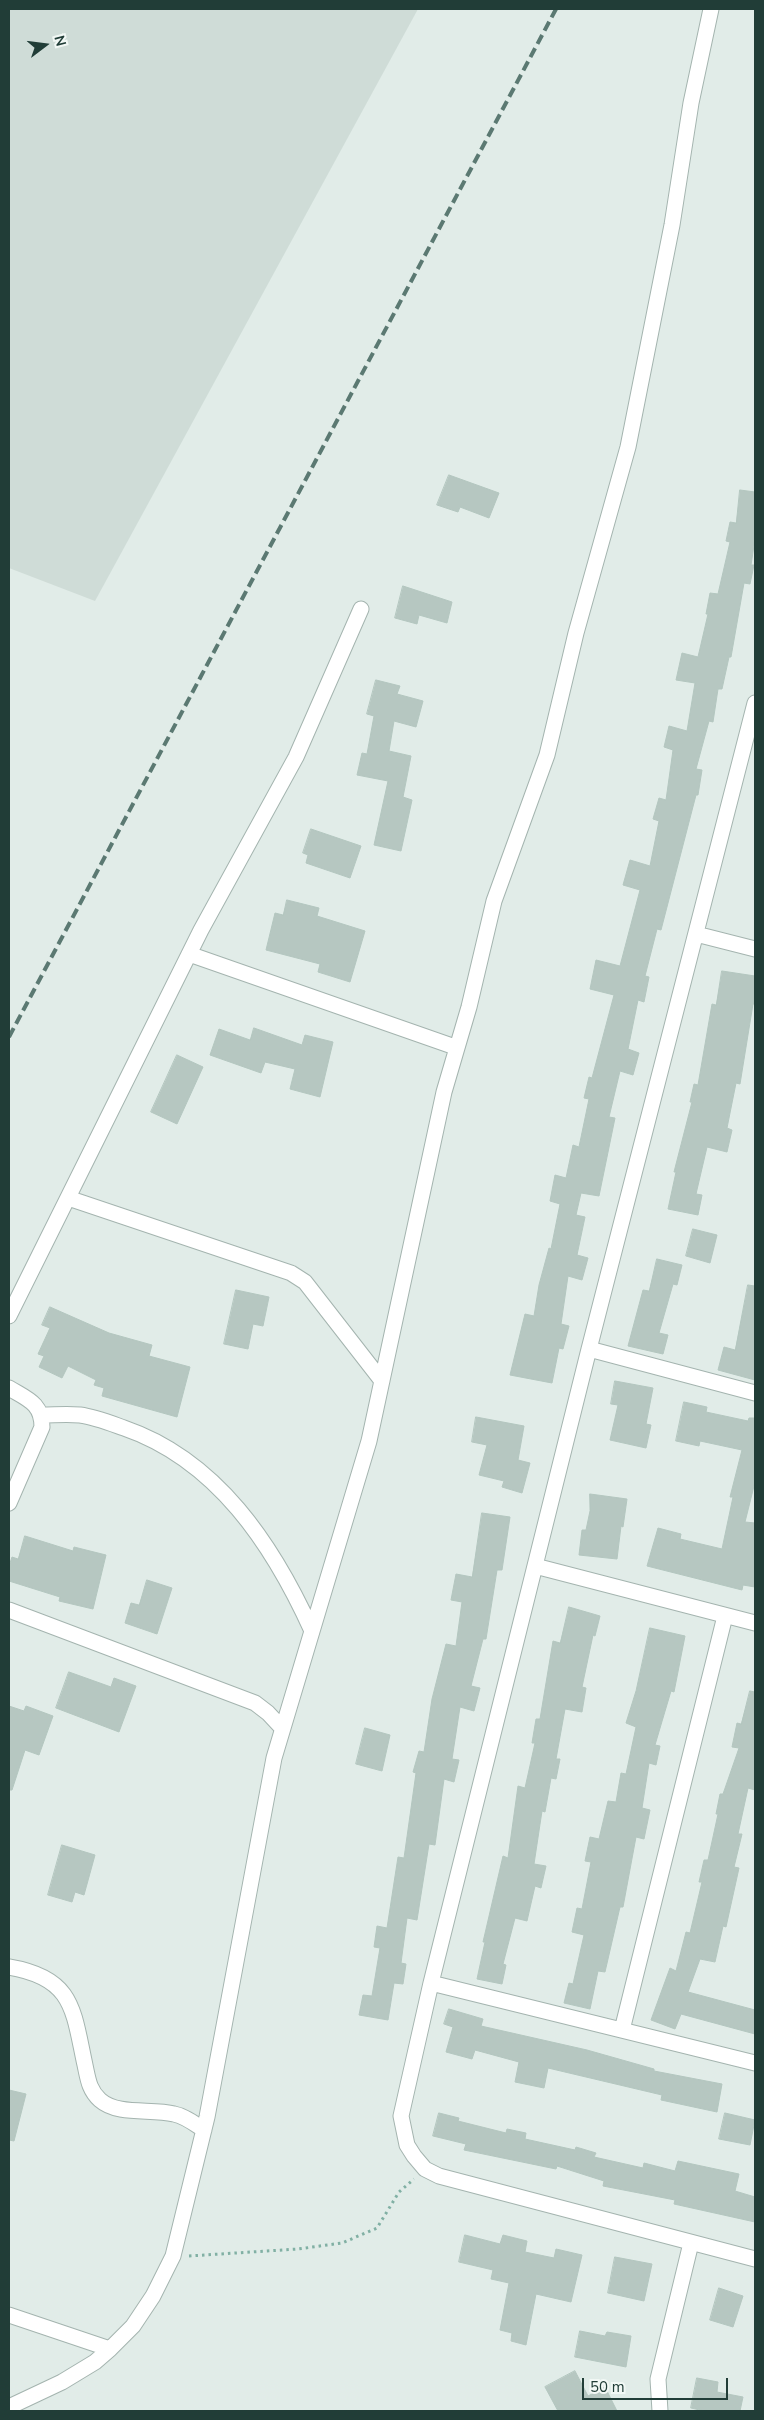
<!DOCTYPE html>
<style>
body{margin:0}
#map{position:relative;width:764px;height:2420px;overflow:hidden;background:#e1ece8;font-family:"Nunito Sans",sans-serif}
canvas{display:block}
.frame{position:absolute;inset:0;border:10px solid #213d37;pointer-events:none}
.north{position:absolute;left:20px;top:20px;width:50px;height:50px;-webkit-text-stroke:4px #f2f8f5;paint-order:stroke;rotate:75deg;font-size:14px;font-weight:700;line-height:20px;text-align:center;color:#213d37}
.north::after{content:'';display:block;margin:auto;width:18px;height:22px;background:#213d37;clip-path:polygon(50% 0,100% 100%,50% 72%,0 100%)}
.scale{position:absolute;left:582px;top:2378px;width:146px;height:22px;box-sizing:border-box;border:2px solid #213d37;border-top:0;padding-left:6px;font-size:15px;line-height:18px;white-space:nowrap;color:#213d37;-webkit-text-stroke:4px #f2f8f5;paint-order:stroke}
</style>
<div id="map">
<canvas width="764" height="2420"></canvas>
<div class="frame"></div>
<div class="north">N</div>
<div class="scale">50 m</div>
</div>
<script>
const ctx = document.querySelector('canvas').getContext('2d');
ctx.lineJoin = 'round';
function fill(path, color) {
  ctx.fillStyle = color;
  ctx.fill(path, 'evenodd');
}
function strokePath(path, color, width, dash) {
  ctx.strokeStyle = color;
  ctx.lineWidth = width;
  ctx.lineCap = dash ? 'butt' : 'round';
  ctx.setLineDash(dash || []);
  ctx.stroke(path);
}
const built = new Path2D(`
 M9,9H418L95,601L9,568Z`);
const building = new Path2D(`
 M449,475L499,493L489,518L460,507L458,512L437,505Z
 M740,490L755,492V539L751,565H754L750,584L744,583L731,657H729L722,689H718L713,722L709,721L696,769L702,770L698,795H696L661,930L657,929L645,976L649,977L644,1002L638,1000L628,1049L639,1053L633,1075L620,1071L609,1117L615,1118L599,1196L581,1193L576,1215L585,1217L577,1255L588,1258L582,1280L568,1276L561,1324L569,1326L563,1349L559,1348L552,1383L510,1375L525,1314L534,1316L539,1285L549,1248L551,1249L560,1204L550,1201L555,1175L566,1178L573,1145L579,1147L589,1099L584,1098L589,1077L592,1078L614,995L590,989L596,960L620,966L640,890L623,885L630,860L650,866L659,821L653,819L659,798L666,800L673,750L664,747L669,726L687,731L695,683L676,680L682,653L698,657L708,614H706L710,593L718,594L730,542L726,541L730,522L736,523Z
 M403,586L452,602L447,623L419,615L417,624L395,618Z
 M376,680L400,686L397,694L423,701L416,727L394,721L389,751L411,756L403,797L412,800L401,851L374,845L388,781L357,775L362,753L367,754L374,716L367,714Z
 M311,829L361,846L350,878L306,863L308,855L303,853Z
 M287,900L319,908L317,916L365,931L350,982L318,972L320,964L266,950L275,913L283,915Z
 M722,971L755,976V1004H753L740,1084L736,1083L727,1128L732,1130L727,1152L707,1147L696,1194L702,1195L698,1215L668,1209L676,1172H674L692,1102H690L694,1084L698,1085L712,1004L716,1005Z
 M254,1028L302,1045L305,1035L333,1042L320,1097L290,1089L295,1069L265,1062L261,1073L210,1055L219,1029L250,1040Z
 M177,1055L203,1067L177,1124L151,1112Z
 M693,1229L717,1235L710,1263L686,1256Z
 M657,1259L682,1265L677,1285L673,1284L659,1333L668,1335L663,1354L628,1346L643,1290L649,1291Z
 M748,1285L755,1286V1380L718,1370L724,1347L735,1350Z
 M236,1290L269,1297L263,1326L253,1324L248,1349L224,1344Z
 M50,1307L109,1333L152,1345L149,1356L190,1367L177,1417L102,1396L104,1388L94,1385L96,1380L68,1366L62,1378L39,1367L44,1356L38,1354L50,1328L42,1325Z
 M615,1381L653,1388L646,1424L651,1425L646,1448L610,1440L618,1405L611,1404Z
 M684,1402L707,1407L706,1412L748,1421L749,1418H755V1482L745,1522L755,1523V1587L743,1585L742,1590L647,1566L658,1528L681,1534L680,1539L722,1549L733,1497H730L742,1450L700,1441L699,1446L676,1441Z
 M476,1417L524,1426L518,1460L530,1463L522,1493L502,1487L504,1481L479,1475L487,1445L472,1442Z
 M590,1494L627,1499L623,1527L621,1526L617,1559L579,1555L582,1530H586L590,1511Z
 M482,1513L510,1517L502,1570H497L486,1639H483L471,1686L480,1688L474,1711L460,1707L452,1759L459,1760L454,1782L444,1779L435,1845L429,1844L417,1920L407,1918L401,1963L406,1964L403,1984L394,1983L388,2020L359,2015L363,1995L372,1996L380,1948L374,1947L377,1926L387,1928L398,1857L404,1858L416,1773L413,1772L419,1751L424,1752L432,1699L446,1644L456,1646L462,1602L451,1600L456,1574L472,1577Z
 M25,1536L73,1551L74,1547L106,1555L93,1609L59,1601L60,1597L9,1581V1566L12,1557L18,1559Z
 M147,1580L172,1588L157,1634L125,1623L131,1603L139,1605Z
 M569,1607L600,1616L595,1636L593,1635L582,1687L586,1688L582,1712L565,1709L556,1759H560L556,1779L551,1778L545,1812L542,1811L534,1864L546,1866L541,1888L535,1886L527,1921L515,1918L503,1964L506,1965L502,1984L477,1979L485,1942H483L503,1856L508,1858L518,1786L525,1788L535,1743H532L536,1719H540L553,1641L560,1643Z
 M650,1628L685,1636L674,1692L671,1691L655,1745L660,1746L656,1765L649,1763L642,1808L650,1810L644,1839L636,1837L623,1907H620L605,1972L598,1971L590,2009L564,2003L569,1983L573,1984L584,1935L572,1932L577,1908L582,1909L591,1862L585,1861L590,1837L599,1839L608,1801L616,1802L621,1773L626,1774L636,1727L626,1723L636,1691Z
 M69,1672L111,1687L114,1678L136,1686L119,1732L56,1708Z
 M750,1691L755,1692V1790L748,1788L738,1834H742L734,1867L739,1868L726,1927L723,1926L715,1962L700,1959L688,1992L755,2010V2034L681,2014L675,2029L651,2020L670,1968L676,1971L686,1932L690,1933L702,1882H699L704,1860H708L718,1814H716L720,1794H723L739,1748L732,1747L737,1723L741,1724Z
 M9,1706L24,1711L26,1706L53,1716L39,1755L25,1750L12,1790H9Z
 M365,1728L390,1735L382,1771L356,1764Z
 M62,1845L95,1855L84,1895L75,1892L72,1902L48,1895Z
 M449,2009L483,2019L481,2026L587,2050L654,2069V2071L722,2084L717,2112L661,2100L662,2095L548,2068L544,2088L515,2082L519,2062L475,2050L472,2059L446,2052L453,2027L444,2024Z
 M9,2090L26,2094L14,2141L9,2140Z
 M439,2113L459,2118L458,2121L506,2133L507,2129L526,2133L525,2139L575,2150L576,2147L596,2153L594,2157L643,2168L644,2163L675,2171L678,2161L739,2174L735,2191L755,2197V2222L674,2204L675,2200L603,2186L604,2181L557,2166L556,2169L464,2150L466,2144L433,2136Z
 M725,2113L755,2120L750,2145L719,2139Z
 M465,2235L500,2244L503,2235L527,2241L525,2252L554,2258L556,2249L582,2255L571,2302L536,2294L526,2345L511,2341L512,2333L500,2330L509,2283L491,2279L493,2270L459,2262Z
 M615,2257L652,2264L644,2301L608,2293Z
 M719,2288L743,2296L733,2327L710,2320Z
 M580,2331L605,2336L607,2332L631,2336L626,2367L575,2357Z
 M575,2371L588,2396L605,2387L617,2411H558L545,2387Z
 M697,2378L718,2382L717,2392L743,2397L740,2411H704L691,2408Z`);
const path = new Path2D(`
 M189,2256L298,2249L342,2243L377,2228L399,2192L414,2179`);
const street = new Path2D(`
 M755,703L589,1349L431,1983L401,2116L407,2145L414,2156L425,2169L439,2176L755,2259
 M696,934L755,949
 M189,954L455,1047
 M68,1198L291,1273L305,1282L382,1381
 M9,1316L201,930L296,757L361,609
 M589,1349L755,1393
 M9,1388C27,1399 42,1403 42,1427L9,1503
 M42,1415C54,1415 67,1414 80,1415C95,1417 110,1423 124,1428C217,1460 273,1545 312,1631
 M535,1566L755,1623
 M9,1610L255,1703L268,1713L282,1728
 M9,1967C74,1978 73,2010 85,2065C88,2079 89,2090 100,2100C118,2116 152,2108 174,2114C185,2116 195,2124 204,2130
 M431,1983L755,2063
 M622,2030L725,1616
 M9,2315L110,2349
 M9,2407L62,2382L95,2362L110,2349L133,2326L153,2296L173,2256L207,2117L274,1758L369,1441L444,1092L469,1007L494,901L547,755L576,633L628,447L672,225L691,103L711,9
 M660,2411L658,2379L691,2243`);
const rail = new Path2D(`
 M9,1037L556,9`);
fill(built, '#cfdcd7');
fill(building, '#b6c7c1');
strokePath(building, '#b3c6bf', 1);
strokePath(street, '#a4b4af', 17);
strokePath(path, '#81b0a4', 3, [2.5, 4]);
strokePath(street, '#fff', 15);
strokePath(rail, '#5b7972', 4, [10, 5]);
</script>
